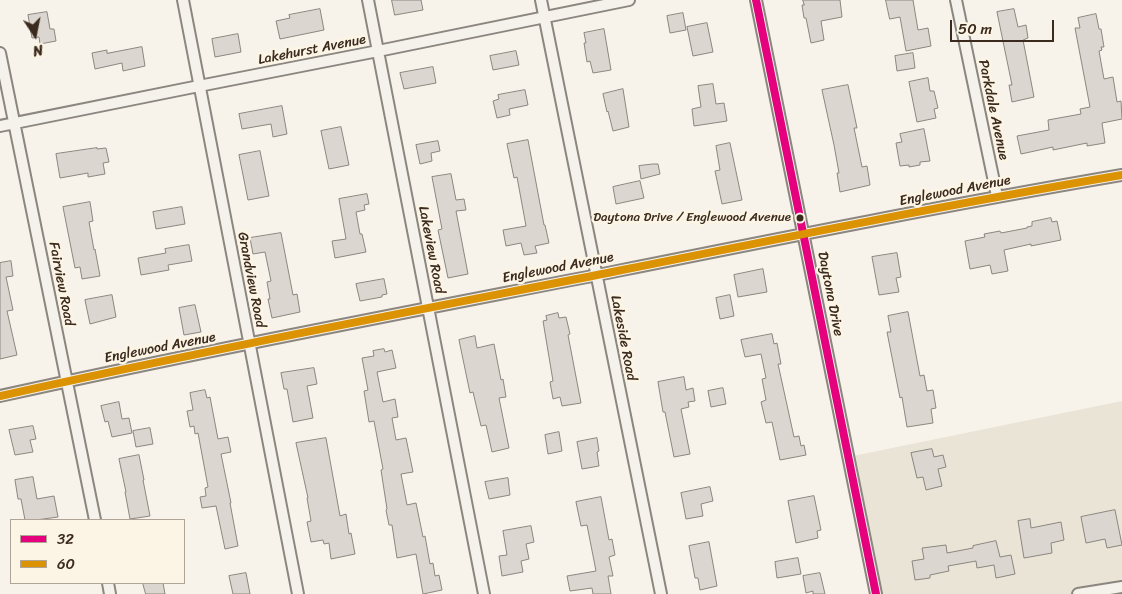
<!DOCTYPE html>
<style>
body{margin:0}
#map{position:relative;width:1122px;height:594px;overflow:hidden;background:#f7f3ea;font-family:Sriracha,sans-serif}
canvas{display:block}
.legend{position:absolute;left:10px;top:519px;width:175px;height:65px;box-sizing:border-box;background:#fcf5e5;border:1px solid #afa495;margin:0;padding:6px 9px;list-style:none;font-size:15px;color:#3b2a1e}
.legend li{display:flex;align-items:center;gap:10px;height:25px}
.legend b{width:25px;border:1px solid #afa495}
.north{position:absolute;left:10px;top:10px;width:50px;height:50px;-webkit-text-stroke:4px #fcf5e5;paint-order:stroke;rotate:169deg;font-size:14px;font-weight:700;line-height:20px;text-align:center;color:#3b2a1e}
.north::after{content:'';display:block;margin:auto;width:18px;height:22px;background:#3b2a1e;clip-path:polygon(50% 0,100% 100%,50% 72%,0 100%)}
.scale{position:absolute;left:950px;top:20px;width:104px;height:22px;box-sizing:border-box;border:2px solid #3b2a1e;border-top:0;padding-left:6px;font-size:15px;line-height:18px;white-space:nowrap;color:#3b2a1e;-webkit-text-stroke:4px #fcf5e5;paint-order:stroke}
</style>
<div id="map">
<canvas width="1122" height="594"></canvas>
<ul class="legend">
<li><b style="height:6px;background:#e5007d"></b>32</li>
<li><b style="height:6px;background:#db9304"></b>60</li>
</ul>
<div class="north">N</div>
<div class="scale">50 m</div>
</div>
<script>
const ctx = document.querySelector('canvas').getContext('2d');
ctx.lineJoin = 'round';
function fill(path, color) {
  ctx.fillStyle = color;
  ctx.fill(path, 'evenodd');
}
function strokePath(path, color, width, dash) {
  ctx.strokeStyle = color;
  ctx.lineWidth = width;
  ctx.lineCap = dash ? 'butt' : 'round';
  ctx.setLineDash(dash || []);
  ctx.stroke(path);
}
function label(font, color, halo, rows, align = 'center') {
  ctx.font = font + ' Sriracha,sans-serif';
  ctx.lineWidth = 5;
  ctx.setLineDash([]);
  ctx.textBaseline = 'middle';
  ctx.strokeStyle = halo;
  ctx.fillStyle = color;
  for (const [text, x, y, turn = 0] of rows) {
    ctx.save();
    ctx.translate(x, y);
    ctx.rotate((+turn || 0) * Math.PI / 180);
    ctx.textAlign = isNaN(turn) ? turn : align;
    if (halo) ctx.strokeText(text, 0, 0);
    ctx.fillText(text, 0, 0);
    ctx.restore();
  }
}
const green = new Path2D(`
 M1122,401V587L1078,594H876L848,457Z`);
const building = new Path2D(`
 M392,0H421L423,10L395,15Z
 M803,0H840L842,17L821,21L824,40L811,43L806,18H804L802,5H804Z
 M886,0H913L918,30L928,28L931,46L906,51L900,17L890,19Z
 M320,9L324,30L280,39L276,21L290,18L289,15Z
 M1014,9L1018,27L1026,25L1028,38L1023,40L1034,97L1012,102L1009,85H1012L997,12Z
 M47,12L50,29H54L56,41L40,44L39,37L32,38L28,15Z
 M683,13L686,30L670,33L667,16Z
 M1096,14L1099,29H1101L1104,47H1101L1102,50L1099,51L1104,79L1113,77L1117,102L1121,101L1122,119L1102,123L1105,143L1087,146V143L1053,150V147L1021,154L1017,136L1049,130L1048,120L1081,114L1080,109L1090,107L1075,28H1080L1078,18Z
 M707,23L713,52L693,56L687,27Z
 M604,29L611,70L593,73L590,61L587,62L584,43H586L584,33Z
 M238,34L241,52L215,57L212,39Z
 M142,47L145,66L123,71L122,63L95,69L92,53L107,50V53Z
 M516,51L519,65L493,70L490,56Z
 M913,53L915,68L897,71L895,56Z
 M433,67L436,83L404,89L400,73Z
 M928,78L930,91H934L938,108L934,109L936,118L917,122L909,82Z
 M713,84L716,104L724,103L727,121L694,126L692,109L701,107L698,86Z
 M848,85L857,128H854L862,167L867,166L870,185L840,192L837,173H839L834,145L822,90Z
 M623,89L629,127L613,131L608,111L607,112L603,94Z
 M525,90L528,105L509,109L510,115L497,118L493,101L499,99L498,95Z
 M282,106L287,134L273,137L271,124L242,129L239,114Z
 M341,127L349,165L329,169L321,131Z
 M924,129L930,161L920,162V165L909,167V165L900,166L896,143L902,142L900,134Z
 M528,140L544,225H545L549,243L535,246L537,253L524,255L521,243L506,246L503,230L526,226L517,177L514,178L507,144Z
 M438,141L440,151L431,153L432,161L420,164L416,145Z
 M730,143L742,200L722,204L715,171L720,170L716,146Z
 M97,148V149L106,148L109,162L103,163L105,174L88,177V173L60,178L56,154Z
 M260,151L269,196L248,200L239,155Z
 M653,164H658L660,174L641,179L639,166Z
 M451,174L456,200L464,199L466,210L456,211L468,274L448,278L438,230L442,229L432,177Z
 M640,181L644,198L616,204L613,187Z
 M367,194L369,204L364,205L365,210L356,212L360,234H362L366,252L335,258L332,241L346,239L339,199Z
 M90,202L93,221L89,222L94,250L95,249L100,276L82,279L80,267L75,268L63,207Z
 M182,207L185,224L156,229L153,212Z
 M1051,218L1052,222L1057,221L1061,240L1031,246V244L1004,250L1008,271L992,274L990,265L970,269L965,241L985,237L984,234L1000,231L1001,233L1027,228V227L1032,226V222Z
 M281,233L293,295L297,294L300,312L272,318L268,299H270L267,282L271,281L265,252L253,254L250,238Z
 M189,245L192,261L168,265L169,270L141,275L138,258L166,253L165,249Z
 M897,253L901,277L896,278L899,292L879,295L872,257Z
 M11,261L13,276L6,277L13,310L7,311L17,355L0,359V263Z
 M763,269L767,292L738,297L734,275Z
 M384,279L387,294L382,295V297L360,301L356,284Z
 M112,295L116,317L90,324L85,300Z
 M730,295L734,316L720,319L716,298Z
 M195,305L201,332L184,335L179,308Z
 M908,312L920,376L924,375L927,391L933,390L936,408L931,409L933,423L907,427L902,397L900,398L887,332H891L888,316Z
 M558,313L559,318L566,317L570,334L568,335L581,403L562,406L560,397L553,399L550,382L553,381L543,321L547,320L546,316Z
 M772,334L774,344L777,343L781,364H778L794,437L799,436L801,446L804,445L806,455L780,460L772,422L766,423L761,402L766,400L762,379L766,378L761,354L745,357L741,340Z
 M475,336L477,348L494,344L501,380L503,379L506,397L499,398L509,448L492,452L486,425L481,426L473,392L470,393L459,340Z
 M384,349L385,352L392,350L396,368L377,372L383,402L395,399L398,417L392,418L396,440L406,438L413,472L401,474L407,505L416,503L423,537L425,536L430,564L433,563L435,576L439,575L442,590L423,594L416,554L397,558L392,525H389L386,510L387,509L381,470L383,469L374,421L369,422L364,391L368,390L362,358L374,356L373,351Z
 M314,368L317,384L307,386L313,418L293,422L287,389H284L281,373Z
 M684,377L686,390L693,388L695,401L688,402L689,407L681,409L690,454L674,457L665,412H663L658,382Z
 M723,388L726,404L711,407L708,391Z
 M205,390L207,398L210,397L218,439L228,437L231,452L221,454L231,503H230L238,546L225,549L216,506L202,508L200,497L206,496L205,488L208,487L198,433L195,434L194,426L190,427L187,411L193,410L190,393Z
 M119,402L122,419L129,418L132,433L112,437L108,421L105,422L101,406Z
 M33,426L36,439L30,440L33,452L15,455L9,430Z
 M150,428L153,444L136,447L133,431Z
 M559,432L562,451L548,454L545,435Z
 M326,438L340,516L346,514L349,534L351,533L355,554L331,559L329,543L324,544L323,540L311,542L307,522L311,521L307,498H308L296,443Z
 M597,438L599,451L597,452L599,466L582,469L577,442Z
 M932,449L934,457L943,455L946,467L938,469L942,486L926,490L923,477L917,478L911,453Z
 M139,455L144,480H143L150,516L130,519L125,492H126L119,459Z
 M33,477L37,499L54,496L58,517L36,520H25L21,499H18L15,480Z
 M508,478L510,495L489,499L485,482Z
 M710,487L713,501L701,504L703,516L686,519L681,493Z
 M814,496L821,530L817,531L818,538L796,543L788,501Z
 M601,497L609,540L612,539L615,555L609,557L613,576H608L611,594H593L592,588L570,591L567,576L596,571L587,525L581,526L576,502Z
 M1115,510L1122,545L1107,548L1105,539L1086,543L1081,517Z
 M1030,519L1031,528L1061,522L1064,540L1051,543L1052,553L1024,558L1018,521Z
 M531,526L534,542L526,544L529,559L521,561L523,572L502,576L499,556L507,555L503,531Z
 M996,541L1000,557L1011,555L1015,574L996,578L994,565L977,568L976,561L948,566L949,571L930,575V578L915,580L912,561L924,559L922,548L946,545L947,553L973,548V546Z
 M709,542L717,586L700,590L698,578H695L689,546Z
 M798,558L801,574L777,578L775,562Z
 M246,573L250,594H233L229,576Z
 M820,573L825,594H813V591L806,593L803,576Z
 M143,583H163L165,594H146Z`);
const minor = new Path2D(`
 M183,0L298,594
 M368,0L484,594
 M541,0L661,594
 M756,0L876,594
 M956,0L997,196
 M0,53L95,520
 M0,126L199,86L378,51L629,0
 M0,396C198,352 398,314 597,275C772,240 946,205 1122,175
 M108,583L110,594
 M1078,594L1122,587`);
const bus1 = new Path2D(`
 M756,0L876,594`);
const bus2 = new Path2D(`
 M0,396C198,352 398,314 597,275C772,240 946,205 1122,175`);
const markers = [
 [800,218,4.5,"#3b2a1e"]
];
const busNames = [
 ["Daytona Drive / Englewood Avenue",791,218]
];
const streetNames = [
 ["Lakehurst Avenue",312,50,-11],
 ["Parkdale Avenue",993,110,78],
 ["Englewood Avenue",955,191,-11],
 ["Lakeview Road",431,250,79],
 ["Englewood Avenue",558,268,-11],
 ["Grandview Road",251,280,79],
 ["Fairview Road",61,284,79],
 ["Daytona Drive",830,294,79],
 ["Lakeside Road",623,338,79],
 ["Englewood Avenue",160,348,-11]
];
fill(green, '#eae4d7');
fill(building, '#dbd7d0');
strokePath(building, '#8b867f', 1);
strokePath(minor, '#8b867f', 14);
strokePath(minor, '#f5f2ec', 10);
strokePath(bus1, '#e5007d', 8);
strokePath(bus2, '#db9304', 8);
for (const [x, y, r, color] of markers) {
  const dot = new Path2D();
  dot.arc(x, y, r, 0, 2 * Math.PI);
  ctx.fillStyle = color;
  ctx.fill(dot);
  strokePath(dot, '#fcf5e5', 2);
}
label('13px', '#3b2a1e', '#fcf5e5', busNames, 'right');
label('14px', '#3b2a1e', '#fcf5e5', streetNames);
</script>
